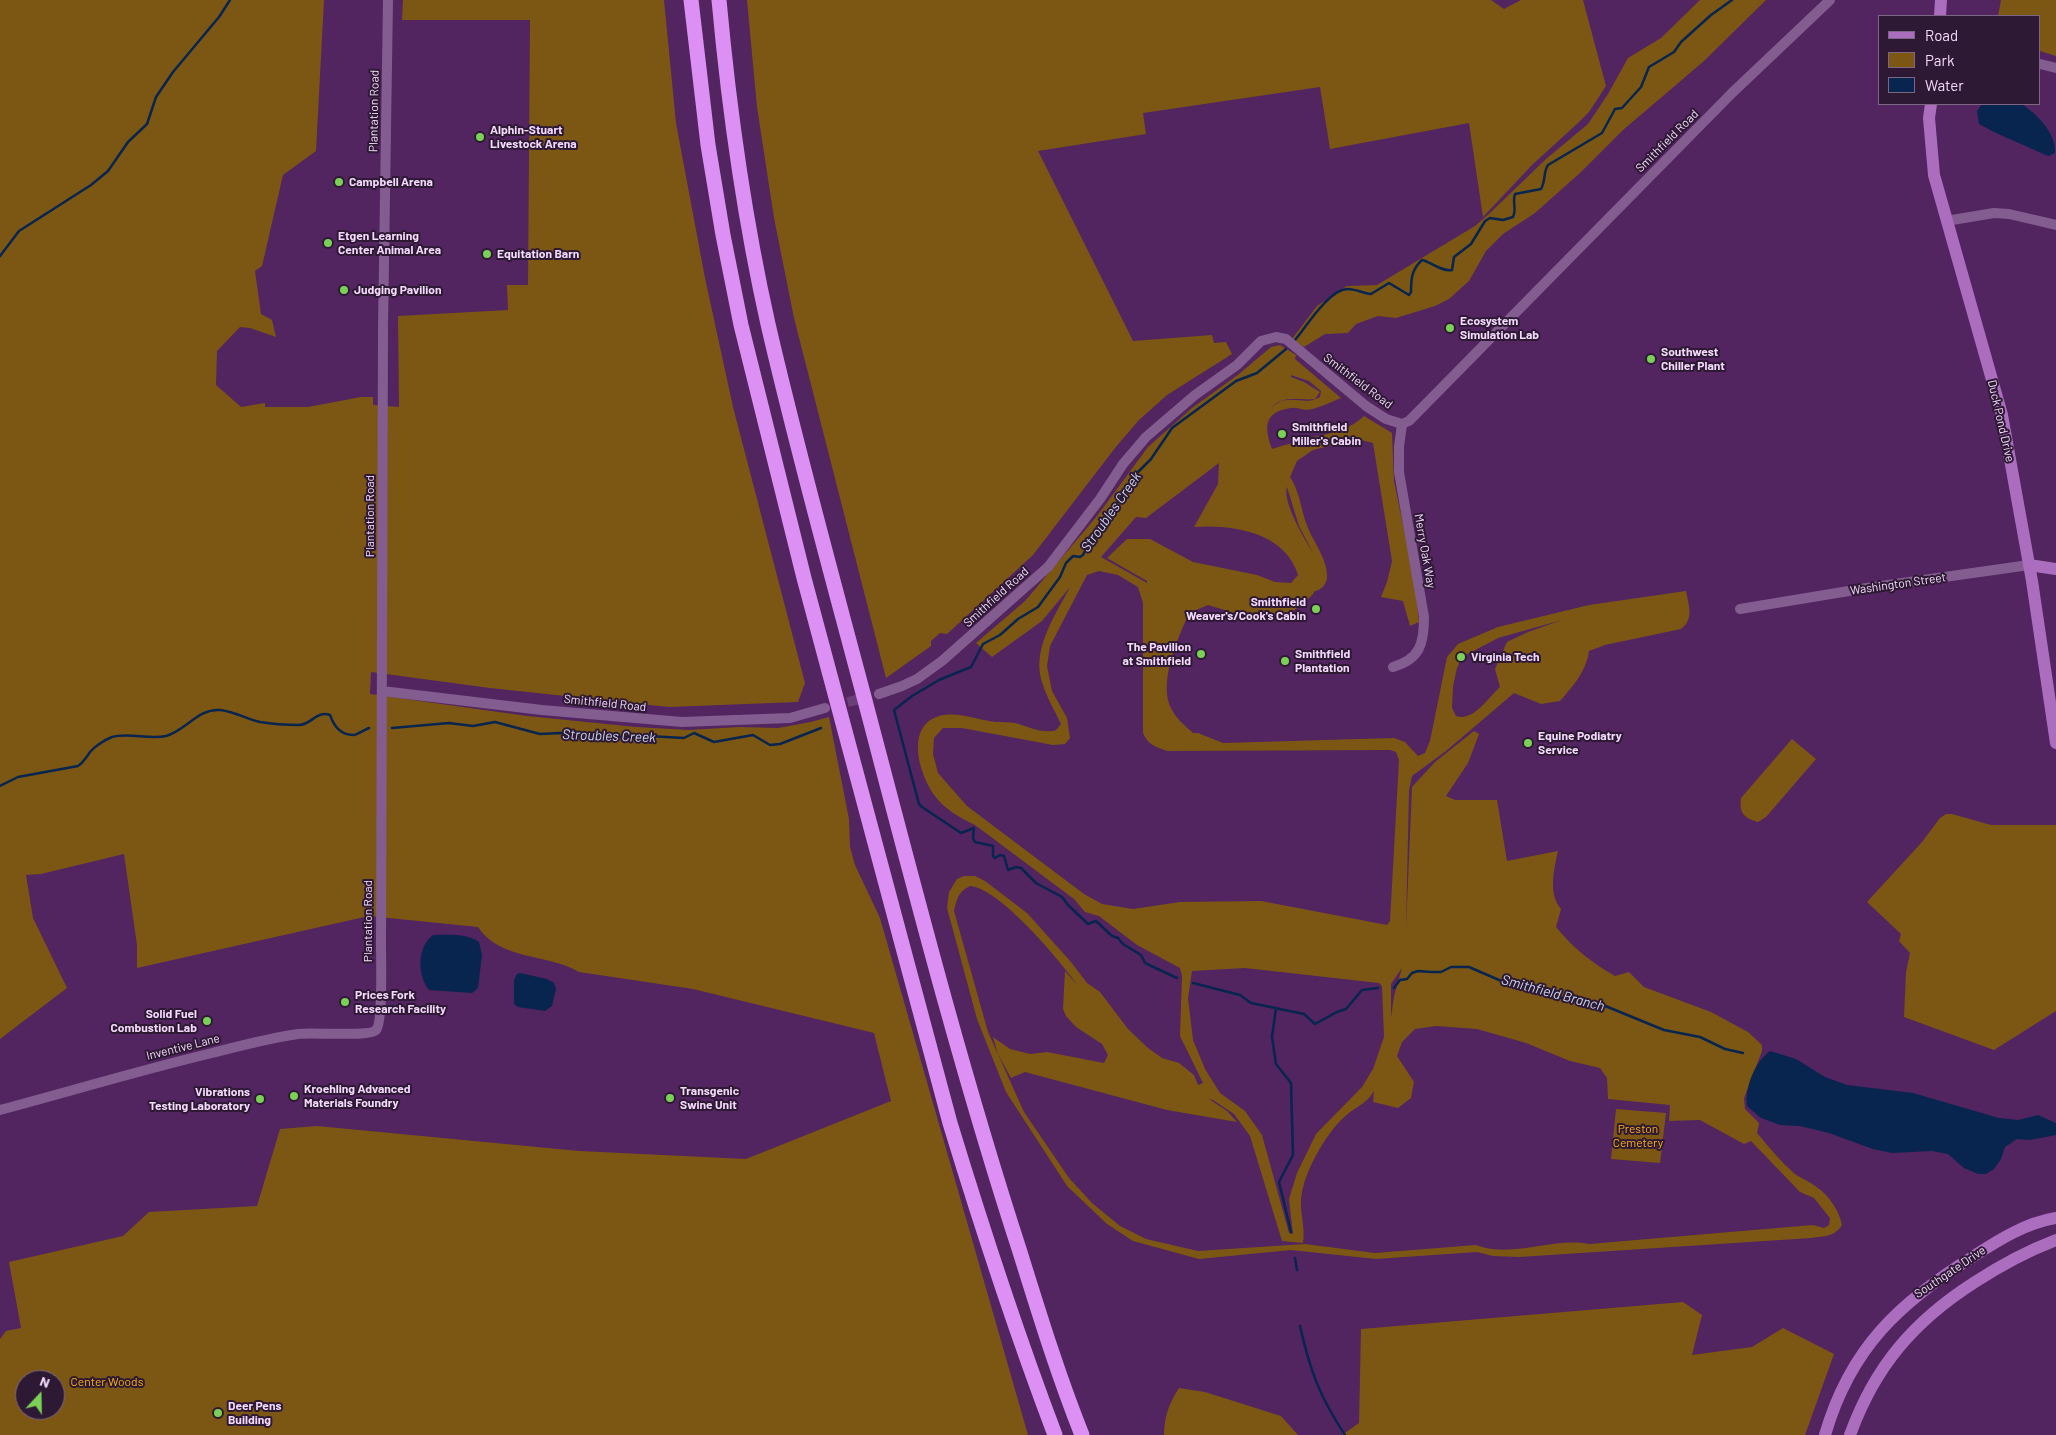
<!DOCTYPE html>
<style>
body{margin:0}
#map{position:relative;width:2056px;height:1435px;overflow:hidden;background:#522460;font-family:Barlow,sans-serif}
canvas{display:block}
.legend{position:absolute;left:1878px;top:15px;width:162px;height:90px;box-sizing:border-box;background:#2d1933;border:1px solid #7c6683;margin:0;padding:6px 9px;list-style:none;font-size:15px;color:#f3d9fc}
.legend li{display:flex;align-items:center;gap:10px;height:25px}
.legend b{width:25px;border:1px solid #7c6683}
.north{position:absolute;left:15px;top:1370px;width:50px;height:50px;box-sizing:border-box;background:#2d1933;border:1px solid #7c6683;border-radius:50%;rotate:21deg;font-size:14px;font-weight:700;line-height:20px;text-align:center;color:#f3d9fc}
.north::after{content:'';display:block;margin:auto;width:18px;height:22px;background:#7ad156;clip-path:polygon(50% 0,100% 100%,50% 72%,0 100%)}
</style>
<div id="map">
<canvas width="2056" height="1435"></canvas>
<ul class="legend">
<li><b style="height:6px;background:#ab6ebf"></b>Road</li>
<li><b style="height:14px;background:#7c5714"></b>Park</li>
<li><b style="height:14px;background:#07254e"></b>Water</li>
</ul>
<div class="north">N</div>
</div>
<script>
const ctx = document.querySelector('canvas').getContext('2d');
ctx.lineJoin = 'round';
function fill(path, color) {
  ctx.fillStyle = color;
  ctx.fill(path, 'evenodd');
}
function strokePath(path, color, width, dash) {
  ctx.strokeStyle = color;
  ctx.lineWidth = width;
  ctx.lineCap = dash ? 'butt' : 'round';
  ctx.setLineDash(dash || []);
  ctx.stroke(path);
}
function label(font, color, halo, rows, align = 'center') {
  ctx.font = font + ' Barlow,sans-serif';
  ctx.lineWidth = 4;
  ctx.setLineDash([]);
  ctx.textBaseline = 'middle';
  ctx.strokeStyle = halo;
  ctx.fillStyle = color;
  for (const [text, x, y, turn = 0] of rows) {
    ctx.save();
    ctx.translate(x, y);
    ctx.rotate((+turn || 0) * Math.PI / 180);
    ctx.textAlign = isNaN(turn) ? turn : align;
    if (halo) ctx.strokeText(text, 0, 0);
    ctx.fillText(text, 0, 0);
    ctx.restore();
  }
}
const green = new Path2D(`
 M0,0H324L316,151L283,175L262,266L255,271L261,314L272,320L276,337L250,328L240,327L217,351L216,385L241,407L265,403V407H308L361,397H373V405L399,407L398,316L508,310L507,285H528L530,20H402L403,0H664L676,123L705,278L733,407L805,683L798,702L669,707L490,688L371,672L370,694L527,716L636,727L689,730L739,727L778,728L811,722L829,717L849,819L850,847L855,865L880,918L1028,1435H0V1339L6,1331L21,1328L9,1262L123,1236L149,1212L257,1206L280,1129L317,1126L579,1151L746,1159L891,1101L874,1033L693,989L579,972C547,953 501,961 478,927L369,916L137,968V945L124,854L41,874L26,875L33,918L67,988L0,1039ZM25,1380H55V1410H25Z
 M747,0H1491L1504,9L1521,0H1583L1606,86L1589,112L1578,123L1532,165L1483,217L1469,123L1330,149L1320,87L1143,113L1146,134L1038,151L1133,341L1212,335L1214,343L1226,342L1232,354L1167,395L1139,420L1115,448L1033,555L947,634L940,633L931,641V646L886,678L794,318L774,218L757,107Z
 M1700,0H1766L1704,61L1623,130L1581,172L1535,213L1503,234L1486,251L1469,281L1449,299L1435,306L1396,318L1378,316L1356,324L1348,333L1325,334L1304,347L1292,339L1317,306L1347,286L1377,285L1475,226L1490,213L1546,159L1588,124L1608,94L1628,58L1661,38Z
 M2001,0H2056V56L2040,51V16H1998Z
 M1280,345L1296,355L1295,359L1341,398C1331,402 1317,409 1307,410C1301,410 1296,407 1291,408C1262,412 1265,429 1272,449C1285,445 1298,441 1310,438C1331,433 1348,431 1364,416L1392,433L1394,481L1414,578L1419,622L1410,626L1403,601L1381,597L1387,582L1392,561L1373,443L1357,439L1313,450L1297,461L1290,477C1300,491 1301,512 1308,528C1314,543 1328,560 1327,578C1326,585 1321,590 1315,591C1311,597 1306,601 1301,605C1270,631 1242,614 1208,605L1189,613C1178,638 1157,684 1172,710C1177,719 1185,726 1193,733H1198L1223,743L1394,738L1405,742L1418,756L1425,753L1430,741L1447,657L1458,644L1498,627L1589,605L1686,591C1689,607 1694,619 1681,629L1605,645L1589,651C1586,672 1573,686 1560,701L1541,704L1514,693L1446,751L1412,776L1409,791L1406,929L1412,787L1435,762L1474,731L1479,734L1468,763L1446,796L1455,800H1497L1507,861L1558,851C1554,869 1548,894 1561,909L1556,927C1573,948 1592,963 1615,976L1629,972L1644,987L1711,1012L1748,1032L1762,1045V1051L1744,1098L1745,1109L1759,1123L1757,1133C1769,1147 1781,1162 1795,1174C1799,1177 1804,1179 1809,1182C1825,1191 1838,1206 1842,1225C1834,1237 1825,1236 1811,1238L1519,1257L1493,1256L1477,1252L1376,1259L1291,1250L1199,1259L1133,1241L1107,1224L1067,1186L1006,1092L977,1019L947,908L949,892L957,879L964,876H975L985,881L1027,913L1071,962L1087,983L1100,992L1128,1029L1148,1048L1162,1058L1179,1063L1194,1075L1198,1085L1203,1083L1180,1036L1182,976L1180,968L1137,945L1099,916L1085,912L1074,899L975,825C962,819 944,809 935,796C920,776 904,727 939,716C957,711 978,720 996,722C1002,722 1009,722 1015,723C1027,726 1040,733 1053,731C1057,731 1058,727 1061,724C1055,711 1047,698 1043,685C1030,651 1055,616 1070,587L1042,621L992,657L976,643L1025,601L1097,516L1148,447L1192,408L1239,374L1271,347ZM1291,375L1309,381L1321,391L1320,397C1308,404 1300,399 1288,400C1280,400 1275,405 1270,408C1285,394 1297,401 1315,399L1320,392L1304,382L1291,377ZM1219,463L1218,484L1194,527C1232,524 1285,532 1298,575L1291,583L1275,582L1257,575L1193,562L1150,539H1127L1107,558L1147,581V583L1101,557L1136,517L1146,518ZM1287,487L1299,526L1313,553C1305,540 1282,502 1287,487ZM1099,571L1118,575L1138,587L1143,603V733C1148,745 1156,747 1167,751L1390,750L1396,752L1399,760L1390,921L1387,925L1261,901L1180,902L1133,909L1102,904L1084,894L967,806L938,773L933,754L934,738L943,728H962L1053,745L1065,744L1070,738L1067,718L1052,691L1047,666L1050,646L1087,575ZM1562,620L1528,632L1507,642L1495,669L1500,687C1488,698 1473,722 1456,716L1452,708L1453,686L1457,668L1462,657L1498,638ZM970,886C1001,889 1061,962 1079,987L1065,971L1063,1009L1066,1016L1076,1027L1102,1044L1108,1055L1104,1063L1047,1052L1030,1054L1010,1049L993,1037L998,1054L1011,1078L1025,1072L1167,1110L1237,1122L1227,1111L1209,1099L1213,1100L1234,1114L1250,1136L1282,1241L1303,1243C1306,1226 1298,1209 1302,1192C1307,1167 1328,1129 1349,1113C1359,1105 1367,1103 1374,1091L1373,1102L1398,1108L1411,1098L1414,1082L1397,1056L1402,1042L1415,1029L1436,1026L1477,1029L1526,1043L1570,1061L1600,1068L1607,1078L1608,1099L1670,1105L1669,1121L1700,1120L1744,1144L1751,1141L1800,1192L1814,1198L1830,1218L1829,1225L1824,1228L1813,1225L1589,1244C1553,1237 1512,1259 1476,1245L1375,1253L1305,1244L1198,1251L1146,1239L1120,1226L1092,1203L1069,1178L1024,1112L988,1032L954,911C957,899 958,892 970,886ZM1245,968L1379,983L1382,986L1384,1037L1373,1069L1362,1087L1316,1134L1297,1173L1289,1199L1293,1234L1289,1233L1262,1135L1245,1111L1220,1093L1205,1069L1193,1040L1188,998L1192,971ZM1402,968L1394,996L1391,1018V984Z
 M1792,739L1816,759L1766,817L1758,822C1744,818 1739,813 1741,798Z
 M1946,814H1952L1991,825H2056V1011L1994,1050L1904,1017L1906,972L1910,953L1899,941L1901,934L1867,902L1922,842L1940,818Z
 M1616,1109L1666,1113L1660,1163L1611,1159Z
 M1683,1302L1702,1315L1692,1355L1752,1347L1783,1328L1834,1354L1805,1435H1342L1359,1423L1361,1329Z
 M1179,1388L1205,1392L1281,1416L1298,1435H1164C1164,1417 1169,1403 1179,1388Z`);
const water = new Path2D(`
 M1982,104H2022C2037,115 2056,132 2055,153L2049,156L2041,153L1994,132L1979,124L1977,111Z
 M433,935C449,935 466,933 479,942L482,955L478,988L472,993L429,990C417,975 417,947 433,935Z
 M520,973L547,979L554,983L556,989L552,1006L545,1011L518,1007L514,1004V980L517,974Z
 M1770,1051L1796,1059L1825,1077L1847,1085L1913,1093L1999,1118L2018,1120L2038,1115L2056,1123V1135L2030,1140L2017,1139L2005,1147L2001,1159L1994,1169L1986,1174H1978L1964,1168L1948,1154L1932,1151L1892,1153L1873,1149L1829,1133L1800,1126L1780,1125L1761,1118L1747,1106C1745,1087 1754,1063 1770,1051Z`);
const stream = new Path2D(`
 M0,256L19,231L91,185L108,171L128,142L147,124L156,97L173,72L219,17L230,0
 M1295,340C1306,327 1329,289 1348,289C1355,289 1363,293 1371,294L1389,283L1409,295L1411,292C1411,278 1412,269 1422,260C1431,262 1442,272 1452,270L1454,257L1471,244L1485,221L1490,218L1503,220L1513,217C1517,210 1512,202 1515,194L1541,189C1546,181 1543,172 1548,165L1602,133L1615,109L1622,108L1641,87L1649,67L1674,52L1681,42L1711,15L1732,0
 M392,728L449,723L473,726L495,722L540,734L560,733L614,737L648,736L684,738L694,733L714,742L753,735L770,745L780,744L821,728
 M0,786L18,777L78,766C83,763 84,760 88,755C92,748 104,740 112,737C129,732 149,740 166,736C186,730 199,708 220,710C233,711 247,719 260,722C272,724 287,725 299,725C311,725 317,710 330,715C334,726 340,735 354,735C358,734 364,730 369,728
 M1177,978L1145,963L1141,955L1123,944L1118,938L1112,936L1096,921L1088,924L1068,905L1062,897L1036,883L1021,868L1016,867L1008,870L1004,856L1000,855L995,858L993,856V846L975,842L973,838L974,828L961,833L922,807L919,804L894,710L912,696L939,680L971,667L983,644L1000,635L1018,619L1038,607L1060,577L1066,563L1073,556L1080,557L1083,555L1095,530L1122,497L1135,475L1151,459L1172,428L1236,381L1257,373L1286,349
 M1193,983L1240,995L1251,1003L1304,1014L1315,1024L1337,1012L1346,1009L1362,990L1378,988
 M1394,988L1400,980L1407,979L1412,973L1418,971L1431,972H1441L1451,967H1469L1506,983L1560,998H1569L1581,1002L1598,1003L1664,1030L1700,1037L1725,1049L1743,1053
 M1276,1008L1272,1037L1276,1064L1291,1083L1293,1155L1279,1182L1291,1232
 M1295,1258L1297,1270
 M1300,1326C1310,1371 1320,1397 1345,1435`);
const streetTunnel = new Path2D(`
 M833,706L879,694`);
const street = new Path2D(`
 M2040,64L2056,68
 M1946,221L1994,213L2009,214L2056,225
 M1740,609L1867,588L2029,565
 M1393,667C1420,659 1424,644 1424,617L1399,472V447L1402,424
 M382,691L542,710L682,722L790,718L825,708
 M879,694L902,686L917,679L942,661L1048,567L1100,499L1123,464L1146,437L1195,395L1237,365L1261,341L1276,337L1286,339L1366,406L1386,419L1402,424L1409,421L1732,93L1830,0
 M0,1110C71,1091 141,1070 212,1053C240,1046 269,1038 298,1034C311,1032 370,1037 376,1030C383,1023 381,957 381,943L383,327L388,0`);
const secondary = new Path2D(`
 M1940,16L1941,0
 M1931,104L1929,118L1934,175L2002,415L2032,581L2056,743
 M2029,565L2056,569
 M1825,1435C1850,1348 1900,1302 1974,1256C2000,1239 2026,1223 2056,1218
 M1850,1435C1875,1366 1914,1321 1975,1282C2001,1265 2027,1251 2056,1240`);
const highway = new Path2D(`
 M691,0L708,145L723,235L741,325L804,578L950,1123C982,1228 1016,1332 1055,1435
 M719,0C729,109 744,217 768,324C801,467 841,608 878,750C922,918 966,1086 1020,1252C1039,1313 1058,1375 1082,1435`);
const markers = [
 [480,137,5,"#7ad156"],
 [339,182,5,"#7ad156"],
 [328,243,5,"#7ad156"],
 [487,254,5,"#7ad156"],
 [344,290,5,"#7ad156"],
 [1450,328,5,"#7ad156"],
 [1651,359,5,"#7ad156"],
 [1282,434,5,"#7ad156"],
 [1316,609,5,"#7ad156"],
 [1201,654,5,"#7ad156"],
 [1461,657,5,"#7ad156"],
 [1285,661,5,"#7ad156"],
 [1528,743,5,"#7ad156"],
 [345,1002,5,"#7ad156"],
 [207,1021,5,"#7ad156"],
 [294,1096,5,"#7ad156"],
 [670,1098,5,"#7ad156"],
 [260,1099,5,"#7ad156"],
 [218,1413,5,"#7ad156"]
];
const streetNames = [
 ["Plantation Road",374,111,-89],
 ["Smithfield Road",1667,141,-45],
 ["Smithfield Road",1358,381,37],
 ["Duck Pond Drive",2001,421,77],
 ["Plantation Road",370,516,-90],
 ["Merry Oak Way",1425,551,80],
 ["Washington Street",1898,584,-8],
 ["Smithfield Road",996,597,-42],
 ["Smithfield Road",605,703,6],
 ["Plantation Road",368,921,-90],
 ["Inventive Lane",183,1047,-14],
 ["Southgate Drive",1950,1272,-34]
];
const poiNames = [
 ["Alphin-Stuart",490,130],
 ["Livestock Arena",490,144],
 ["Campbell Arena",349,182],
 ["Etgen Learning",338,236],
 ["Center Animal Area",338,250],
 ["Equitation Barn",497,254],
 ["Judging Pavilion",354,290],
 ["Ecosystem",1460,321],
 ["Simulation Lab",1460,335],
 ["Southwest",1661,352],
 ["Chiller Plant",1661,366],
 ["Smithfield",1292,427],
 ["Miller's Cabin",1292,441],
 ["Smithfield",1306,602,"right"],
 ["Weaver's/Cook's Cabin",1306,616,"right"],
 ["The Pavilion",1191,647,"right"],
 ["at Smithfield",1191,661,"right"],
 ["Smithfield",1295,654],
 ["Plantation",1295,668],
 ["Virginia Tech",1471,657],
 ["Equine Podiatry",1538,736],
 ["Service",1538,750],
 ["Prices Fork",355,995],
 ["Research Facility",355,1009],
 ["Solid Fuel",197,1014,"right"],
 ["Combustion Lab",197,1028,"right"],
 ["Kroehling Advanced",304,1089],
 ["Materials Foundry",304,1103],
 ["Transgenic",680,1091],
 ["Swine Unit",680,1105],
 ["Vibrations",250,1092,"right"],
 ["Testing Laboratory",250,1106,"right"],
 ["Deer Pens",228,1406],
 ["Building",228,1420]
];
const parkNames = [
 ["Preston",1638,1129],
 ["Cemetery",1638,1143],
 ["Center Woods",107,1382]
];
const waterNames = [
 ["Stroubles Creek",1111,512,-55],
 ["Stroubles Creek",609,736,2],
 ["Smithfield Branch",1553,993,15]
];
fill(green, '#7c5714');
fill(water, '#07254e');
strokePath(stream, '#07254e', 2.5);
strokePath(streetTunnel, '#6a3f77', 10, [10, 5]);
strokePath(street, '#835d90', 10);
strokePath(secondary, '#ab6ebf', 12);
strokePath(highway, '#dc90f4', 15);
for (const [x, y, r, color] of markers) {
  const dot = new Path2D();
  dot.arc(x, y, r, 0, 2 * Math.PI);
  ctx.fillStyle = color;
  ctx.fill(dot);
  strokePath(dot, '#2d1933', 2);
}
label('12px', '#f3d9fc', '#2d1933', streetNames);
label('bold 12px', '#f3d9fc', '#2d1933', poiNames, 'left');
label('12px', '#fdb210', '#2d1933', parkNames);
label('italic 14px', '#c9d7ed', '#2d1933', waterNames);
</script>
